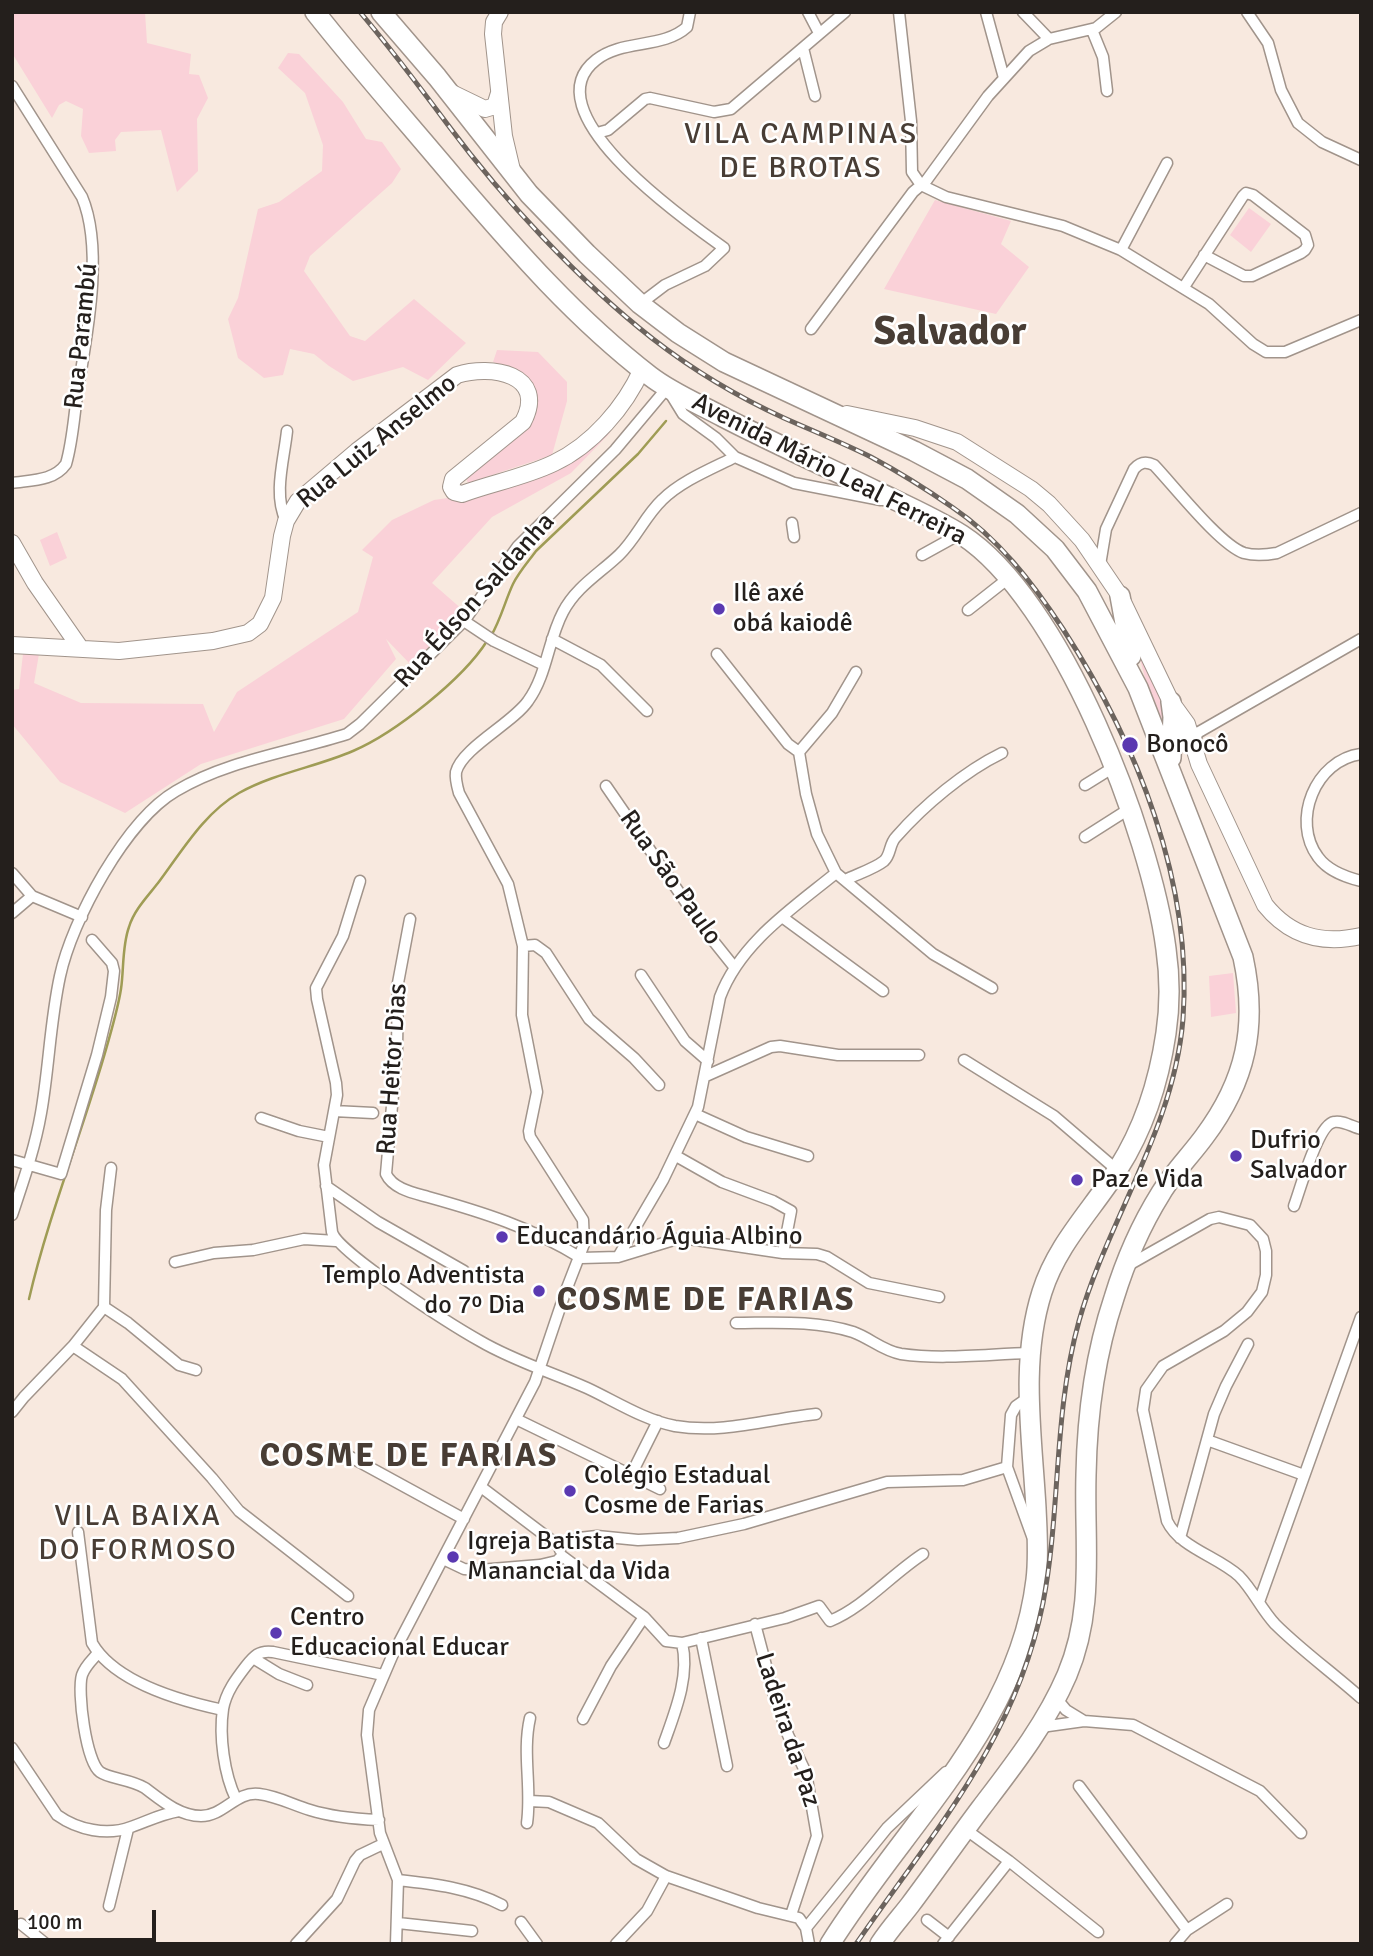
<!DOCTYPE html>
<meta charset="utf-8">
<style>
body{margin:0}
#map{position:relative;width:1373px;height:1956px;overflow:hidden;background:#f8e9df;font-family:Signika,sans-serif}
canvas{display:block}
.frame{position:absolute;inset:0;border:14px solid #241f1c;pointer-events:none}
.scale{position:absolute;left:14px;top:1910px;width:142px;height:32px;box-sizing:border-box;border:4px solid #241f1c;border-top:0;padding-left:9px;font-size:21px;line-height:24px;white-space:nowrap;color:#241f1c;-webkit-text-stroke:5px #fff;paint-order:stroke}
</style>
<div id="map">
<canvas width="1373" height="1956"></canvas>
<div class="frame"></div>
<div class="scale">100 m</div>
</div>
<script>
const ctx = document.querySelector('canvas').getContext('2d');
ctx.lineJoin = 'round';
function fill(path, color) {
  ctx.fillStyle = color;
  ctx.fill(path, 'evenodd');
}
function strokePath(path, color, width, dash) {
  ctx.strokeStyle = color;
  ctx.lineWidth = width;
  ctx.lineCap = dash ? 'butt' : 'round';
  ctx.setLineDash(dash || []);
  ctx.stroke(path);
}
function label(font, color, halo, rows, align = 'center') {
  ctx.font = font + ' Signika,sans-serif';
  ctx.lineWidth = 5;
  ctx.setLineDash([]);
  ctx.textBaseline = 'middle';
  ctx.strokeStyle = halo;
  ctx.fillStyle = color;
  for (const [text, x, y, turn = 0] of rows) {
    ctx.save();
    ctx.translate(x, y);
    ctx.rotate((+turn || 0) * Math.PI / 180);
    ctx.textAlign = isNaN(turn) ? turn : align;
    if (halo) ctx.strokeText(text, 0, 0);
    ctx.fillText(text, 0, 0);
    ctx.restore();
  }
}
const green = new Path2D(`
 M12,12H145L147,43L191,54L189,74L199,75L208,98L197,119L198,171L177,192L161,130L121,132L115,140L116,151L89,153L81,136L83,109L66,101L59,105L52,118L12,53Z
 M288,53L299,54L343,102L366,139L382,142L401,169L392,183L310,256L304,271L350,336L365,341L414,299L466,343L428,380L403,367L353,381L329,366L314,354L290,349L283,375L264,378L238,358L228,319L238,298L258,209L279,202L322,171L323,145L305,93L278,68Z
 M935,200L1011,221L1001,244L1029,267L996,314L884,289Z
 M1249,208L1271,224L1251,252L1230,235Z
 M497,350L538,352L567,382V401L552,455L468,483L466,478L533,418L537,402L531,385L515,370L493,362Z
 M611,432L571,473L492,517L432,583L464,611L411,665L386,639L396,659L344,719L201,764L125,813L60,782L12,724V690L19,689L23,654H39L34,683L81,703L203,704L214,732L237,692L358,612L373,557L362,550L392,520L434,500L448,498L563,463Z
 M57,532L67,558L50,566L40,540Z
 M1133,632L1160,688L1167,732L1146,682Z
 M1233,973L1236,1013L1211,1017L1209,976Z`);
const stream = new Path2D(`
 M491,636C501,619 505,601 513,584C519,572 528,562 536,551L638,454L666,421
 M29,1299C49,1213 83,1131 107,1046C112,1028 118,1008 121,989C124,969 122,946 129,927C134,910 148,896 158,883C182,851 204,813 239,793C275,773 316,767 353,751C395,733 463,679 487,641`);
const street = new Path2D(`
 M808,12L819,33
 M899,12L911,121L912,172L921,185L946,197L1063,226L1121,250L1209,304L1253,344L1266,352H1285L1361,320
 M986,12L1004,78
 M1023,12L1049,39
 M1247,12L1268,43L1281,90L1298,123L1322,142L1361,160
 M1092,30L1103,57L1107,91
 M803,48L815,96
 M12,86L82,197C104,249 87,334 78,389C74,414 73,440 66,464C54,481 32,480 12,483
 M597,133L608,130L645,99L650,98L714,112L731,109L845,12
 M1121,250L1167,163
 M1184,287L1243,196L1246,193L1253,195L1305,235L1308,245L1305,250L1301,253L1252,276H1244L1204,255
 M640,304L665,285L705,266L724,248C688,222 529,112 596,60C622,39 663,49 687,27L690,12
 M811,329L913,192L926,181L988,96L1029,51L1049,39L1096,28L1116,12
 M286,521C273,494 284,460 287,431
 M792,523L794,537
 M922,555L960,534
 M1100,565L1106,529L1134,469C1140,462 1146,461 1154,465C1174,486 1220,545 1244,553C1255,556 1266,555 1277,553L1361,513
 M968,610L1010,577
 M464,621L494,641L544,665
 M552,639L601,665L647,711
 M717,654L788,744L799,752
 M1192,736L1361,639
 M799,752L806,794L817,834L836,873L933,954L992,988
 M799,752L832,713L856,672
 M1361,754C1315,760 1291,821 1318,857C1328,871 1345,877 1361,881
 M1085,785L1114,767
 M606,786L707,933L735,968
 M1085,837L1129,809
 M12,873L32,896L82,917
 M845,880C857,874 874,869 884,861C891,855 889,844 896,837C924,805 965,771 1002,753
 M360,881L343,936L316,988L317,999L336,1083L337,1095L324,1165L332,1232C338,1253 455,1327 480,1341C514,1361 551,1372 587,1388C615,1401 644,1420 675,1426C723,1434 768,1419 816,1414
 M12,913L32,896
 M782,917L883,991
 M410,919L398,983L397,1049L386,1174C393,1189 414,1193 428,1197C482,1212 533,1228 581,1258
 M523,946L535,945L546,953L589,1019L634,1058L659,1085
 M641,975L685,1041L708,1061
 M964,1060L1054,1116L1117,1170
 M706,1076L771,1047L780,1046L838,1055H919
 M334,1111L373,1113
 M695,1114L746,1137L808,1156
 M261,1118L299,1131L329,1137
 M676,1156L722,1182L773,1201L791,1211L783,1253
 M12,1160L61,1174L97,1055L111,997L114,971L112,963L92,940
 M326,1186L378,1222L464,1271
 M1294,1206C1300,1190 1318,1124 1334,1122C1342,1120 1353,1127 1361,1129
 M12,1215C23,1182 35,1148 41,1113C49,1068 50,1022 60,976C72,920 126,820 176,791C228,760 291,752 347,734L360,724L464,621L518,546L615,450L667,388L683,414L716,438L735,457
 M618,1257L663,1180L698,1107L720,997C740,943 793,908 836,873
 M581,1258L618,1257L677,1239H689L783,1253L817,1254L827,1257L869,1283L939,1297
 M175,1262L214,1253L253,1250L304,1239L336,1241
 M1127,1266L1210,1219L1219,1217L1250,1225L1263,1239L1266,1251V1275L1262,1292L1247,1312L1224,1331L1163,1366L1146,1390L1143,1410L1167,1521C1180,1548 1217,1556 1239,1576C1253,1590 1261,1609 1275,1624C1301,1650 1333,1673 1361,1698
 M104,1307L128,1323L179,1365L196,1370
 M736,1323C774,1323 815,1320 853,1332C870,1338 883,1351 901,1354C943,1360 988,1354 1030,1353
 M73,1346L122,1379L212,1478L239,1511L348,1596
 M1029,1397L1016,1406L1011,1415L1007,1467L1032,1536
 M12,1412L24,1397L73,1346L104,1307L106,1210L111,1168
 M516,1419L660,1489
 M1207,1440L1304,1475
 M334,1448L464,1519
 M631,1475L658,1421
 M481,1487L559,1546L560,1550
 M78,1532L92,1643C115,1683 181,1701 223,1710
 M1180,1538L1214,1414L1226,1386L1248,1344
 M559,1546L579,1538L597,1536L638,1540L678,1538L744,1524L887,1482L963,1480L1007,1467
 M443,1559L464,1569L479,1570L540,1565L557,1561L562,1556L644,1617L666,1641L682,1643L785,1618L819,1606L830,1621C863,1608 892,1574 923,1554
 M1259,1602L1361,1317
 M755,1624L773,1692L788,1735L806,1773L817,1836L791,1915
 M701,1638L727,1766
 M98,1653C92,1660 85,1666 82,1675C77,1691 86,1762 100,1772C110,1779 130,1779 145,1788C161,1800 179,1816 201,1816C224,1816 236,1791 259,1794C277,1796 293,1805 310,1810C332,1817 355,1819 379,1820
 M253,1658L279,1674L307,1685
 M1056,1698L1066,1710L1084,1721
 M583,1719L611,1666L644,1617
 M1041,1727L1084,1721L1133,1725L1260,1791L1301,1833
 M664,1743C675,1712 690,1676 682,1643
 M12,1748L57,1815C78,1830 107,1836 131,1827C148,1821 161,1814 179,1811
 M1079,1786L1187,1930
 M236,1799C224,1774 219,1736 223,1709C226,1692 236,1679 246,1666C254,1656 259,1650 273,1652L383,1675
 M530,1801L549,1802L598,1823L636,1859L666,1876L758,1908L799,1918L806,1928L809,1944
 M527,1823C532,1788 522,1753 530,1718
 M965,1829L1009,1861L1098,1932
 M398,1880C435,1884 469,1888 502,1905
 M109,1906L128,1829
 M927,1920L949,1937
 M521,1922L537,1944
 M398,1923L472,1931
 M21,1924L46,1944
 M806,1928L887,1828L946,1772
 M296,1944L337,1899L355,1861L360,1855L383,1844
 M396,1944L398,1880L380,1833L367,1735L369,1710L393,1654L535,1382L565,1293L584,1244L583,1220L530,1137L529,1131L537,1092L522,1015L523,946L508,884L459,793C457,786 455,779 456,772C462,748 513,723 528,701C547,675 548,640 563,612C576,587 599,574 619,555C636,539 645,516 662,500C681,481 711,469 735,457L794,483L881,500
 M616,1944L647,1911L666,1876
 M943,1944L1009,1861
 M1175,1944L1187,1930L1227,1904`);
const secondary = new Path2D(`
 M500,12L494,22L493,34L504,136L512,170
 M452,93L485,109L495,106L499,93
 M847,414L915,428L957,442L1031,489L1049,504L1082,540L1120,596L1171,702L1187,724L1199,764L1265,905C1290,936 1321,945 1361,936
 M12,543L35,583L81,649
 M12,645L119,651L213,641L248,633L260,624L273,598L282,536L286,521L298,501L357,451L457,375C491,364 548,374 523,422L453,479L451,487L454,492L462,494C492,483 525,477 554,463C592,445 625,407 642,369`);
const highway = new Path2D(`
 M315,12C360,69 408,123 455,179C515,249 576,319 650,376C672,393 699,404 723,417C773,443 825,466 876,491C905,505 935,518 962,535C1061,599 1151,833 1166,949C1170,977 1170,1006 1166,1033C1159,1081 1144,1128 1118,1169C1092,1210 1057,1244 1042,1292C1020,1361 1032,1436 1036,1508C1037,1532 1039,1556 1036,1580C1019,1724 903,1827 830,1944
 M381,12L437,77L529,194L587,254L640,304L678,333L724,362L914,451L967,479L1017,514L1055,549L1087,591L1138,688L1243,957C1258,1026 1246,1081 1204,1137C1190,1156 1173,1173 1161,1193C1141,1225 1125,1262 1114,1298C1095,1355 1087,1415 1086,1475C1084,1545 1095,1609 1067,1675C1046,1724 1013,1766 981,1808C957,1840 934,1873 910,1905C900,1918 889,1930 880,1944
 M1120,596L1131,656
 M1171,736L1182,729L1192,736
 M1171,758L1173,717L1171,702`);
const rail = new Path2D(`
 M360,12C391,49 419,86 448,125C503,199 579,281 653,339C693,370 738,397 784,418C813,431 843,443 871,457C899,472 926,489 952,507C998,538 1032,582 1063,629C1137,743 1193,882 1183,1019C1174,1129 1108,1219 1079,1321C1053,1414 1061,1510 1043,1603C1015,1741 933,1832 856,1944`);
const markers = [
 [719,609,7,"#5a39b1"],
 [1130,745,9,"#5a39b1"],
 [1236,1156,7,"#5a39b1"],
 [1077,1180,7,"#5a39b1"],
 [502,1237,7,"#5a39b1"],
 [539,1291,7,"#5a39b1"],
 [570,1491,7,"#5a39b1"],
 [453,1557,7,"#5a39b1"],
 [276,1633,7,"#5a39b1"]
];
const streetNames = [
 ["Rua Parambú",82,336,-84],
 ["Rua Luiz Anselmo",377,442,-39],
 ["Avenida Mário Leal Ferreira",829,470,27],
 ["Rua Édson Saldanha",475,601,-48],
 ["Rua São Paulo",670,878,55],
 ["Rua Heitor Dias",393,1069,-86],
 ["Ladeira da Paz",787,1730,72]
];
const poiNames = [
 ["Ilê axé",733,594],
 ["obá kaiodê",733,624],
 ["Bonocô",1146,745],
 ["Dufrio",1250,1141],
 ["Salvador",1250,1171],
 ["Paz e Vida",1091,1180],
 ["Educandário Águia Albino",516,1237],
 ["Templo Adventista",525,1276,"right"],
 ["do 7º Dia",525,1306,"right"],
 ["Colégio Estadual",584,1476],
 ["Cosme de Farias",584,1506],
 ["Igreja Batista",467,1542],
 ["Manancial da Vida",467,1572],
 ["Centro",290,1618],
 ["Educacional Educar",290,1648]
];
const quarterNames = [
 ["VILA CAMPINAS",801,135],
 ["DE BROTAS",801,169],
 ["VILA BAIXA",138,1517],
 ["DO FORMOSO",138,1551]
];
const districtNames = [
 ["COSME DE FARIAS",706,1301],
 ["COSME DE FARIAS",409,1457]
];
const townNames = [
 ["Salvador",950,333]
];
fill(green, '#fad1d8');
strokePath(stream, '#9f9c55', 2.5);
strokePath(street, '#a1948b', 13);
strokePath(secondary, '#a1948b', 18);
strokePath(highway, '#a1948b', 22);
strokePath(street, '#fff', 10);
strokePath(secondary, '#fff', 16);
strokePath(highway, '#fff', 19);
strokePath(rail, '#6c645e', 5);
strokePath(rail, '#fff', 2.5, [8]);
for (const [x, y, r, color] of markers) {
  const dot = new Path2D();
  dot.arc(x, y, r, 0, 2 * Math.PI);
  ctx.fillStyle = color;
  ctx.fill(dot);
  strokePath(dot, '#fff', 2.5);
}
label('26px', '#241f1c', '#fff', streetNames);
label('26px', '#241f1c', '#fff', poiNames, 'left');
ctx.letterSpacing = '2px';
label('30px', '#483d35', '#fff', quarterNames);
ctx.letterSpacing = '0px';
ctx.letterSpacing = '2px';
label('bold 33px', '#483d35', '#fff', districtNames);
ctx.letterSpacing = '0px';
label('bold 40px', '#483d35', '#fff', townNames);
</script>
